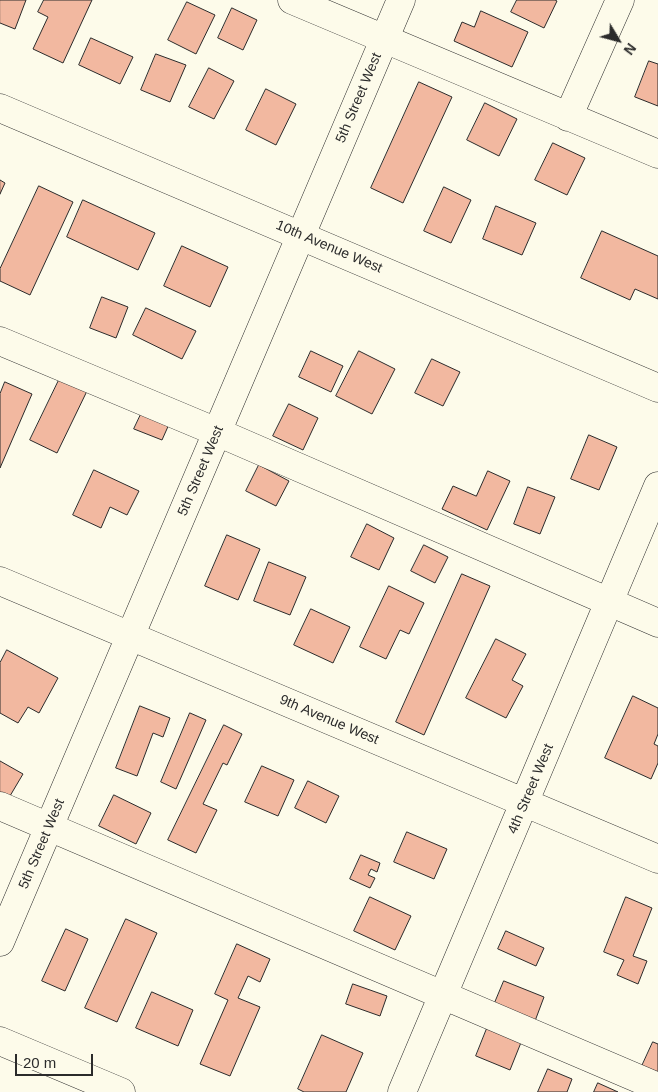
<!DOCTYPE html>
<style>
body{margin:0}
#map{position:relative;width:658px;height:1092px;overflow:hidden;background:#fdfbea;font-family:Arial,sans-serif}
canvas{display:block}
.north{position:absolute;left:593px;top:15px;width:50px;height:50px;-webkit-text-stroke:4px #fdfbea;paint-order:stroke;rotate:127deg;font-size:14px;font-weight:700;line-height:20px;text-align:center;color:#2b2b2b}
.north::after{content:'';display:block;margin:auto;width:18px;height:22px;background:#2b2b2b;clip-path:polygon(50% 0,100% 100%,50% 72%,0 100%)}
.scale{position:absolute;left:15px;top:1054px;width:78px;height:22px;box-sizing:border-box;border:2px solid #2b2b2b;border-top:0;padding-left:6px;font-size:15px;line-height:18px;white-space:nowrap;color:#2b2b2b;-webkit-text-stroke:4px #fdfbea;paint-order:stroke}
</style>
<div id="map">
<canvas width="658" height="1092"></canvas>
<div class="north">N</div>
<div class="scale">20 m</div>
</div>
<script>
const ctx = document.querySelector('canvas').getContext('2d');
ctx.lineJoin = 'round';
function fill(path, color) {
  ctx.fillStyle = color;
  ctx.fill(path, 'evenodd');
}
function strokePath(path, color, width, dash) {
  ctx.strokeStyle = color;
  ctx.lineWidth = width;
  ctx.lineCap = dash ? 'butt' : 'round';
  ctx.setLineDash(dash || []);
  ctx.stroke(path);
}
function label(font, color, halo, rows, align = 'center') {
  ctx.font = font + ' Arial,sans-serif';
  ctx.lineWidth = 4;
  ctx.setLineDash([]);
  ctx.textBaseline = 'middle';
  ctx.strokeStyle = halo;
  ctx.fillStyle = color;
  for (const [text, x, y, turn = 0] of rows) {
    ctx.save();
    ctx.translate(x, y);
    ctx.rotate((+turn || 0) * Math.PI / 180);
    ctx.textAlign = isNaN(turn) ? turn : align;
    if (halo) ctx.strokeText(text, 0, 0);
    ctx.fillText(text, 0, 0);
    ctx.restore();
  }
}
const building = new Path2D(`
 M0,0H26L15,29L0,23Z
 M44,0H92L63,63L33,49L48,17L38,12Z
 M517,0H555L557,1L544,28L511,12Z
 M187,2L215,15L196,54L168,40Z
 M232,8L257,20L243,50L218,38Z
 M481,11L528,32L512,67L454,41L462,22L474,27Z
 M91,38L133,57L120,84L79,65Z
 M156,54L186,65L170,102L141,90Z
 M649,61L658,64V106L635,97Z
 M209,68L234,81L214,119L189,107Z
 M419,82L452,97L403,203L371,188Z
 M266,89L296,104L276,145L246,130Z
 M485,103L517,119L499,156L467,140Z
 M553,143L585,158L567,195L535,180Z
 M0,180L5,183L0,194Z
 M39,186L73,202L30,295L0,281V269Z
 M444,187L471,200L451,243L424,231Z
 M83,200L155,233L138,270L67,237Z
 M496,206L536,223L522,255L483,239Z
 M602,231L658,256V299L635,289L630,300L581,278Z
 M182,246L228,267L210,307L164,286Z
 M102,297L128,307L116,338L90,328Z
 M146,308L196,331L182,359L133,335Z
 M311,351L343,366L331,392L299,377Z
 M359,351L395,369L372,414L336,396Z
 M432,359L460,372L443,406L415,393Z
 M60,378L87,391L57,453L30,440Z
 M5,382L32,394L0,468V394Z
 M289,404L318,418L303,450L273,436Z
 M143,410L170,422L162,440L134,429Z
 M589,435L617,447L599,490L571,479Z
 M259,465L289,481L276,506L246,491Z
 M94,470L139,491L127,515L110,507L101,528L73,515Z
 M488,471L510,481L487,530L442,509L453,486L476,496Z
 M528,487L555,497L540,534L514,524Z
 M367,524L394,538L379,570L351,557Z
 M227,535L260,549L238,600L205,586Z
 M424,545L448,557L435,583L411,571Z
 M269,562L306,577L290,615L254,601Z
 M462,574L490,586L424,735L396,722Z
 M389,586L424,603L409,634L400,630L386,659L360,647Z
 M311,609L350,627L333,663L294,645Z
 M496,639L526,654L512,680L523,686L506,718L466,698Z
 M7,650L58,678L39,713L28,707L18,723L0,713V663Z
 M633,696L658,708V734L654,744L658,746V763L651,779L605,758Z
 M140,706L170,718L163,737L153,733L137,776L116,768Z
 M190,713L206,720L176,789L161,782Z
 M224,725L242,734L227,765L223,763L203,804L217,810L196,853L168,840Z
 M0,761L23,774L7,801L0,797Z
 M262,766L294,780L278,816L245,802Z
 M308,781L339,796L326,823L295,808Z
 M114,795L151,813L136,844L99,826Z
 M407,832L447,849L434,879L394,862Z
 M361,855L380,863L377,872L371,869L368,875L375,878L370,888L350,879Z
 M370,897L411,916L395,950L354,931Z
 M626,897L652,908L633,956L647,961L638,984L617,975L624,960L604,952Z
 M126,919L157,933L117,1022L85,1008Z
 M66,929L88,939L65,991L42,981Z
 M506,931L544,948L536,966L498,949Z
 M237,944L270,959L260,982L248,976L238,998L260,1007L230,1076L200,1064L228,1000L215,994Z
 M504,981L544,997L535,1021L494,1005Z
 M353,984L387,996L380,1016L346,1004Z
 M152,992L193,1010L178,1046L136,1028Z
 M488,1026L522,1040L510,1070L476,1056Z
 M322,1035L363,1053L346,1092H304L298,1089Z
 M653,1042L658,1044V1072L642,1066Z
 M548,1069L572,1079L567,1092H538Z
 M598,1083L618,1092H594Z`);
const minor = new Path2D(`
 M292,0L658,154
 M0,108L658,388
 M568,117L620,0
 M0,341L217,432L658,623
 M0,581L658,859
 M0,806L658,1087
 M0,942L401,0
 M0,1041L121,1092
 M402,1092L658,486`);
const streetNames = [
 ["5th Street West",359,98,-67],
 ["10th Avenue West",329,247,23],
 ["5th Street West",201,471,-67],
 ["9th Avenue West",329,720,23],
 ["4th Street West",531,789,-67],
 ["5th Street West",42,844,-67]
];
fill(building, '#f2b8a0');
strokePath(building, '#2b2b2b', 1);
strokePath(minor, '#2b2b2b', 29);
strokePath(minor, '#fdfbea', 28);
label('14px', '#2b2b2b', '#fdfbea', streetNames);
</script>
